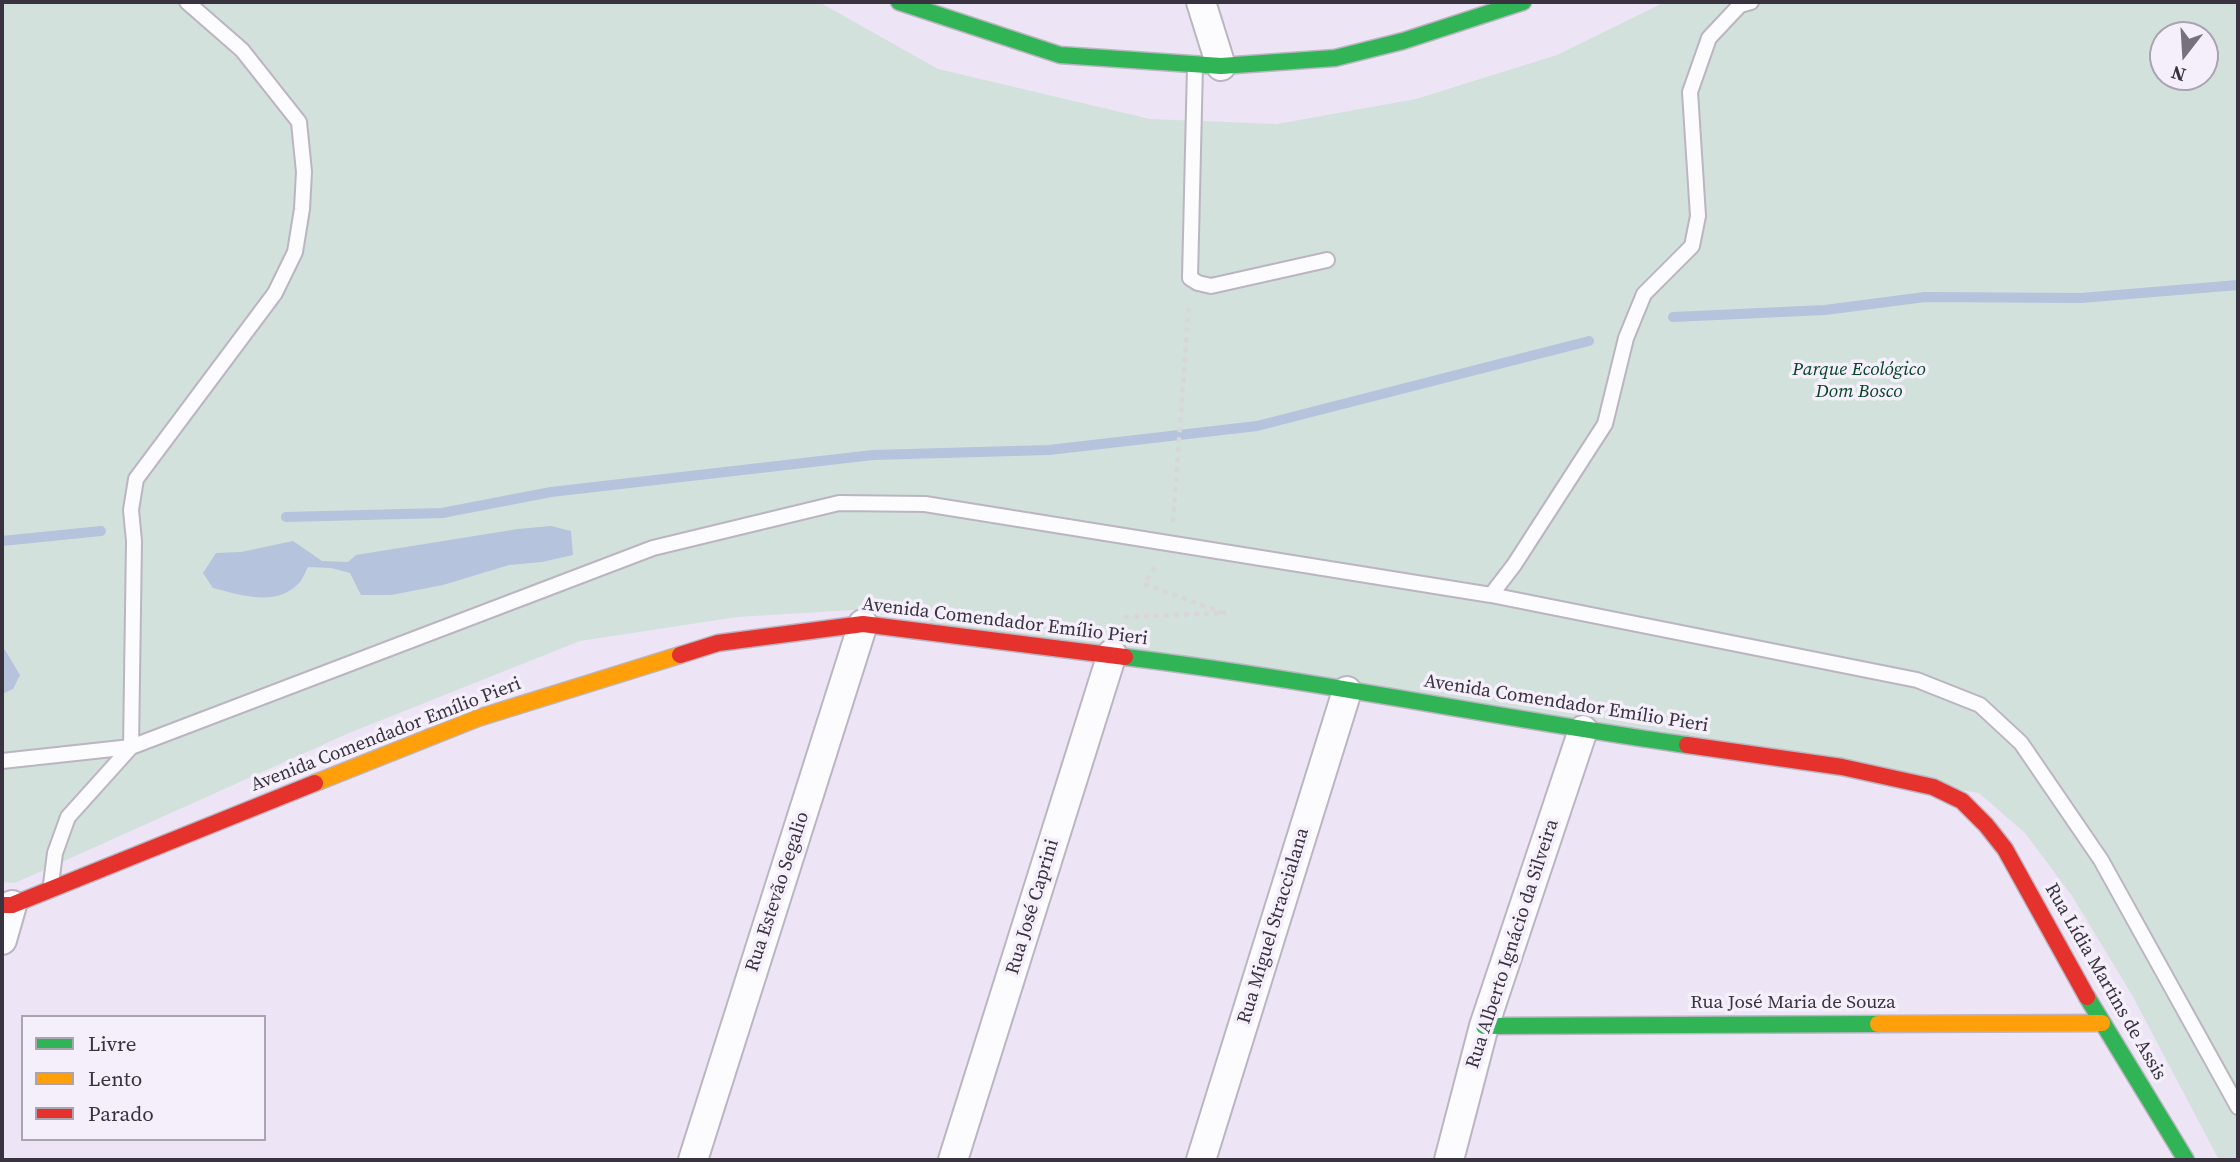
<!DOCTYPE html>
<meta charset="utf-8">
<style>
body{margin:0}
#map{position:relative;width:2240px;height:1162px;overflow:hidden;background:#ede5f5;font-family:"Source Serif 4",serif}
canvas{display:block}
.frame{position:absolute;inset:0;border:4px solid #38333e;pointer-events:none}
.legend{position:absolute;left:21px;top:1015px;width:245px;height:126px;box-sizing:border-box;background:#f5effb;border:2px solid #a9a4af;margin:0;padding:9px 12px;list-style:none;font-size:21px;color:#38333e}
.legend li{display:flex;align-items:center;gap:14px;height:35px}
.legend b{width:35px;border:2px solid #a9a4af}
.north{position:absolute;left:2149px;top:21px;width:70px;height:70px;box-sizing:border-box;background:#f5effb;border:2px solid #a9a4af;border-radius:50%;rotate:197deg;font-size:19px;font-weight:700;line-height:28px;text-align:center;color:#38333e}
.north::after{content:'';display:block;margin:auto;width:24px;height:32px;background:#77717e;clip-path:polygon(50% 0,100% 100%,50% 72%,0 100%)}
</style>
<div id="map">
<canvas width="2240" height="1162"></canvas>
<div class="frame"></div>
<ul class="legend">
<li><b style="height:9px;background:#30b455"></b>Livre</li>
<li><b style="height:9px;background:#ff9f0a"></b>Lento</li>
<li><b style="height:9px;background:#e5322d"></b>Parado</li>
</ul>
<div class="north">N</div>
</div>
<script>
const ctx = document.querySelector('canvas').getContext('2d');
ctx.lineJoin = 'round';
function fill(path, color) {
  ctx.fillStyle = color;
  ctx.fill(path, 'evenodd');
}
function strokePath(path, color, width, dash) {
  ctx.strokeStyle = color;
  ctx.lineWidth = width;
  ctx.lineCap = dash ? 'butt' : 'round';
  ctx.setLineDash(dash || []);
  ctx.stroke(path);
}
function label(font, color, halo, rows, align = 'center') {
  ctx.font = font + ' "Source Serif 4",serif';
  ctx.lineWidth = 7;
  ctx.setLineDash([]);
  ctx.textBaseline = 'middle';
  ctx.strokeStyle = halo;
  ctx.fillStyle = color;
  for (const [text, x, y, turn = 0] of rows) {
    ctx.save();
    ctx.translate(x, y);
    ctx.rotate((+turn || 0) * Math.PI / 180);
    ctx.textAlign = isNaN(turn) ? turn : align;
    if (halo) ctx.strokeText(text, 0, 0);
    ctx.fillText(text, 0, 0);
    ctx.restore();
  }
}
const green = new Path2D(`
 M2,2H819L938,69L1150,119L1277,124L1416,99L1557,55L1665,2H2238V1160H2219L2132,995L2072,896L2025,833L1979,793L853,610L737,617L580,641L349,733L15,883L2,882ZM2163,35H2205V77H2163Z`);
const water = new Path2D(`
 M551,526L571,531L573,555L542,562L509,565L443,585L391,595H361L350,573L331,568L308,567C306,571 303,578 300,582C277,608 241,595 213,588L203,573L216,553L241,552L293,541L322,561L348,562L356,555L518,529Z
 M2,645L20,675L13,689L2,694Z`);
const stream = new Path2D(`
 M1673,317L1825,310L1925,297L2081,298L2238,285
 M286,517L442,513L551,492L873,455L1049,450L1257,426L1589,341
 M2,541L101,531`);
const path = new Path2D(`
 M1173,522L1189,303
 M1126,619V617L1224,613L1144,584L1157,564`);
const lane = new Path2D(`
 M1195,66L1190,278L1198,283L1211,286L1327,260
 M1491,595L1917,680L1980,705L2021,743L2101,860L2238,1107
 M2,761L131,747L653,548L839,503L925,504L1491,595L1514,565L1605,424L1626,338L1644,294L1692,246L1698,216L1690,92L1709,38L1740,5L1751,2
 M51,884L55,853L68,817L131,747L134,541L131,510L136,479L275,293L295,252L302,209L304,172L299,122L242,50L187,2`);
const street = new Path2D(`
 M1201,2L1221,66
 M2,940L12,905
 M693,1160L863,624
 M953,1160L1112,654
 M1201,1160L1347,691
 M1449,1160L1484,1026L1583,730`);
const fast = new Path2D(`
 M899,2L1060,55L1221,66L1335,58L1403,41L1523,2
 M1125,657C1313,680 1499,718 1687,745
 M2087,997L2186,1160
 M1484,1026L1878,1024`);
const slow = new Path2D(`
 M315,783L478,718L680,655
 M1878,1024L2102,1023`);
const jam = new Path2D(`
 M680,655L718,643L863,624L1125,657
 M1687,745L1842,767L1933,787L1962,801L1986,825L2005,849L2087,997
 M2,905H12L315,783`);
const parkNames = [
 ["Parque Ecológico",1859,370],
 ["Dom Bosco",1859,392]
];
const streetNames = [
 ["Avenida Comendador Emílio Pieri",1005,622,7],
 ["Avenida Comendador Emílio Pieri",1566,704,9],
 ["Avenida Comendador Emílio Pieri",386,735,-21],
 ["Rua Estevão Segalio",778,892,-72],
 ["Rua José Caprini",1033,907,-73],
 ["Rua Miguel Straccialana",1274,926,-73],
 ["Rua Alberto Ignácio da Silveira",1513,944,-72],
 ["Rua Lídia Martins de Assis",2105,982,60],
 ["Rua José Maria de Souza",1793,1003]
];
fill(green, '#d2e1db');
fill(water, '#b5c3dc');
strokePath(stream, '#b5c3dc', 10);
strokePath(lane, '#bab5c1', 18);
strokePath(street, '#bab5c1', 32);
strokePath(fast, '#bab5c1', 19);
strokePath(slow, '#bab5c1', 19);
strokePath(jam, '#bab5c1', 19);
strokePath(path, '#d8d6da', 4.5, [5, 5]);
strokePath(lane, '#fcfbfe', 14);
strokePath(street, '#fcfbfe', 28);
strokePath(fast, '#30b455', 16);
strokePath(slow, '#ff9f0a', 16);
strokePath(jam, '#e5322d', 16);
label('italic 19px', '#054426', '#f5effb', parkNames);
label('19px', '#38333e', '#f5effb', streetNames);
</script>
